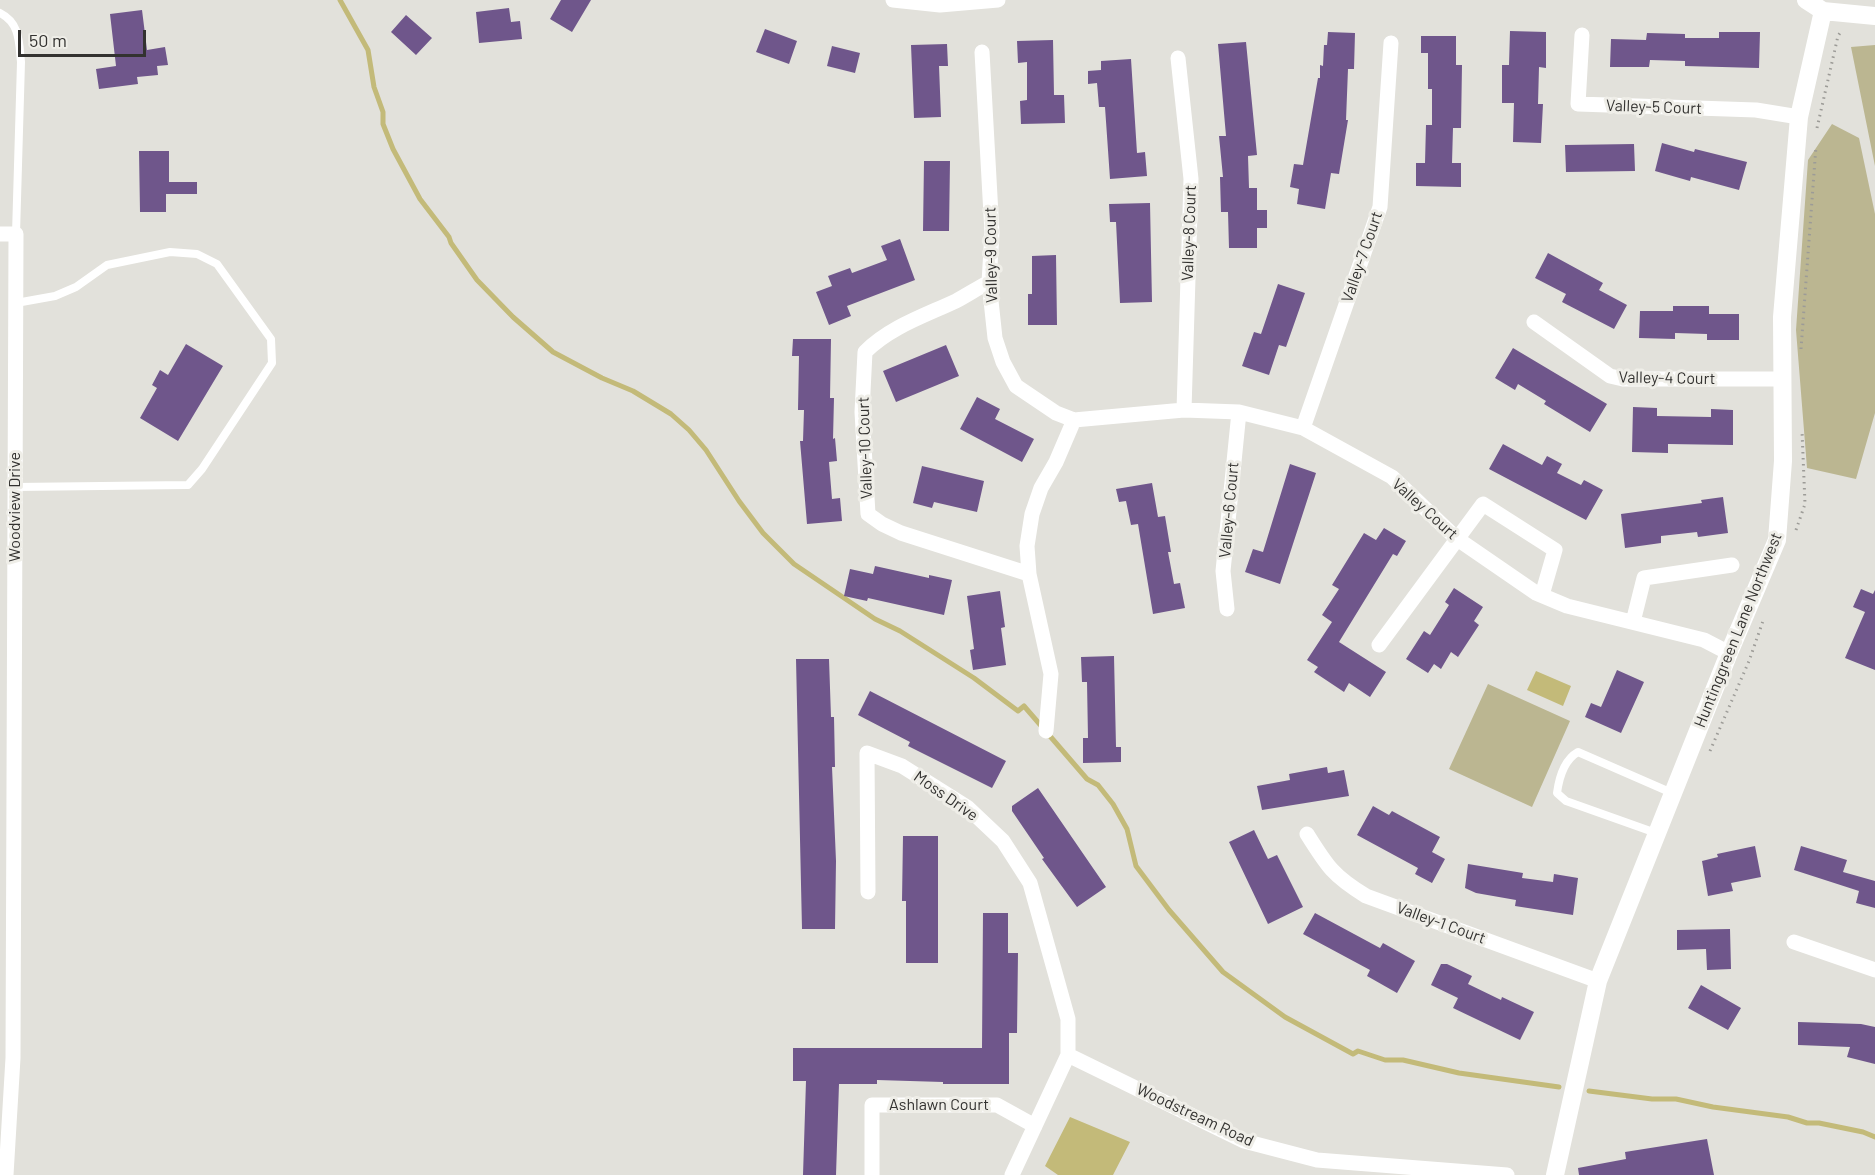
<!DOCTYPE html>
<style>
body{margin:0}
#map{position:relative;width:1875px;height:1175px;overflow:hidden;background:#e2e1db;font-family:Barlow,sans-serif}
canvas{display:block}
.scale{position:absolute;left:18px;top:30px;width:128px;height:27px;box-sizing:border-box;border:3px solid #333230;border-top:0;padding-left:8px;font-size:18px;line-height:21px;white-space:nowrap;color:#333230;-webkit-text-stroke:4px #efeee8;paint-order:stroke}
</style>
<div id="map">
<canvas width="1875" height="1175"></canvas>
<div class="scale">50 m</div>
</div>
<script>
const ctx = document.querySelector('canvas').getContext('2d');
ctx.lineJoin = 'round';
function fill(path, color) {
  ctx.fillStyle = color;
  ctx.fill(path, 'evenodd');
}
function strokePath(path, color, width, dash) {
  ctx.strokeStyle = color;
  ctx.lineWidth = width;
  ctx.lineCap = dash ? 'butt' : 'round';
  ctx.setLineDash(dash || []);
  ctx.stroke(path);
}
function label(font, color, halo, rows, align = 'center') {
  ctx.font = font + ' Barlow,sans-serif';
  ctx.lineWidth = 6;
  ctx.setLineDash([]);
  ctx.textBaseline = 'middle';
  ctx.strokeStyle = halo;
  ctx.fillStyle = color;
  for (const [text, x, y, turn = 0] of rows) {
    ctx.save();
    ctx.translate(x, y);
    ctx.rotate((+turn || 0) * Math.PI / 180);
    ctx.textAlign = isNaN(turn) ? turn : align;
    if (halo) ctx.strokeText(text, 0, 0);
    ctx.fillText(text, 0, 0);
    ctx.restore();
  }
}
const green = new Path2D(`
 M1875,45V166L1851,47Z
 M1832,124L1859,138L1875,214V413L1856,479L1807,468L1796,330L1808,160Z
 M1488,684L1570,721L1532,807L1449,769Z`);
const water = new Path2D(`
 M1536,671L1571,686L1563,706L1527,690Z
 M1070,1117L1130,1142L1113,1175H1058L1045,1166Z`);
const stream = new Path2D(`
 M340,0L368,50L374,87L383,112V124L393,149L420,199L449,237L451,243L477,280L513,317L553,352L602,378L633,391L671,414L689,430L706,450L739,501L763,533L794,564L875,619L900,631L974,678L1018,711L1024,706L1087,779L1098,785L1113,804L1127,829L1136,866L1169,910L1223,972L1285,1017L1353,1054L1358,1051L1385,1060H1403L1459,1073L1559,1087
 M1589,1091L1652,1099H1676L1713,1107L1788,1117L1807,1123H1819L1863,1132L1875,1137`);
const building = new Path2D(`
 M561,0H591L572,32L550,19Z
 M509,8L511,22L520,21L522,39L479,43L476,12Z
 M142,10L147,50L165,47L168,65L157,66L158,75L137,77L138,84L99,89L96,69L116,66L110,14Z
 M406,15L432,38L416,55L391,32Z
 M765,29L797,41L789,64L756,52Z
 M1510,31L1546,32V68L1539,67L1538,104H1543L1541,143L1513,142L1514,103H1502V65H1509Z
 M1328,32L1355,33L1354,69H1348L1346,120H1348L1339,174L1331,173L1325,209L1297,204L1299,189L1290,187L1294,164L1303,165L1318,78H1320V65L1323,66L1324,45H1327Z
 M1719,32H1760L1759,68L1685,66V61L1650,60L1649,67H1610L1611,39L1646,40L1647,33L1685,34V38H1719Z
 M1421,36H1456V65H1462L1461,128H1453L1452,163H1461V187L1416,186V163H1425L1426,125H1432V89H1428V53H1421Z
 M1053,40L1054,95H1064L1065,123L1021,124L1020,101L1027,100V62L1018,63L1017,41Z
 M1246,42L1257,155L1248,156L1249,188H1257V210H1267V228H1257V248H1229L1228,212H1221L1220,177H1223L1219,136H1226L1218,44Z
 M947,44L948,66H939L941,117L914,118L911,45Z
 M832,46L860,53L855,73L827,66Z
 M1131,59L1137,153L1145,152L1147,176L1110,179L1105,107H1099L1097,83L1088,84V71L1101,70V61Z
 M1662,143L1694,152L1695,149L1747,162L1739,190L1691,177L1690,181L1655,171Z
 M1634,144L1635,171L1566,172L1565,145Z
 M139,151H169V182H197V194H166V212H140Z
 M924,161H950L949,231H923Z
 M1150,203L1152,302L1120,303L1116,222H1110L1109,204Z
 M900,239L915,280L847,306L851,316L829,325L816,292L832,286L828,276L850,268L852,273L887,260L881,246Z
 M1548,253L1603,283L1599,290L1627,305L1614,329L1562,302L1566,294L1535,278Z
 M1056,255L1057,325H1028V294H1032V256Z
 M1278,284L1305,293L1286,347L1279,345L1269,375L1242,366L1254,332L1261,334Z
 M1673,306H1709V314H1739V340H1707V334L1675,333V339L1639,338L1640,311H1673Z
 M793,339H831L830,398H834L833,439L835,438L837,461L829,462L832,499L840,498L842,521L807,524L800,441H803L804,410H798L799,356H792Z
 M186,344L223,366L178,441L140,418L157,388L152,385L160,370L168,375Z
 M946,345L959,376L896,402L883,371Z
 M1513,348L1607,404L1590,432L1544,404L1546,401L1518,384L1515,390L1495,378Z
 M977,397L1000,409L995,419L1034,439L1022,462L960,429Z
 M1633,407L1657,408V416L1711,417V409L1733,410V445L1668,444V453L1632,452Z
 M1503,444L1542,465L1547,456L1562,464L1557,473L1581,485L1584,480L1603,490L1586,520L1489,469Z
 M1290,464L1316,473L1280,584L1245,572L1253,549L1263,552Z
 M922,466L984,481L977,512L934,502L932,508L913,503Z
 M1152,483L1158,517L1165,516L1171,552H1168L1174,584L1180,583L1185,608L1153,614L1138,524L1131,525L1126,501L1119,502L1116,489Z
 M1723,497L1728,533L1698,537L1697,532L1661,536V543L1625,548L1621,514L1702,503L1701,500Z
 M1384,528L1406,541L1397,556L1393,554L1339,642L1386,672L1370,697L1349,683L1344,692L1314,672L1318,667L1307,660L1332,622L1322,615L1339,589L1332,585L1364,533L1376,540Z
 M875,566L929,578V575L952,580L944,615L868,598L867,601L844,596L850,569L873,574Z
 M1454,588L1483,607L1474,621L1479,625L1458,657L1451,652L1441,669L1434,664L1428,673L1406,659L1424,631L1430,635L1449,605L1445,602Z
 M1861,589L1873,594L1875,590V670L1845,658L1865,612L1853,607Z
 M1000,591L1005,627L1001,628L1006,665L973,670L970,650L974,649L967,596Z
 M1114,656L1116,747H1121V762L1083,763V738H1088L1087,682H1082L1081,657Z
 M796,659H829L831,717H834L835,767H832L836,861L835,929H802Z
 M1617,670L1644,682L1621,733L1585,717L1591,703L1601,707Z
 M870,691L1006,761L992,788L908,746L910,742L858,715Z
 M1327,767L1328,773L1344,770L1349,796L1262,810L1257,786L1290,780L1289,774Z
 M1038,788L1106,887L1077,907L1042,859L1044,858L1012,811V806Z
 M1373,806L1389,815L1392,811L1440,837L1432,852L1445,859L1432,883L1415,874L1418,868L1357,835Z
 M1254,830L1268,859L1277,855L1303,907L1268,924L1229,842Z
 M903,836H938V963H906V901H902Z
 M1755,846L1761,877L1731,883L1733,891L1708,896L1702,861L1718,857L1717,854Z
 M1801,846L1847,860L1843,872L1875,881V908L1856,903L1859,891L1794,870Z
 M1468,864L1523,873L1522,878L1553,882L1554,874L1578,878L1573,915L1515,906L1516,900L1476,893L1465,888Z
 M983,913H1008V953H1018L1017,1033H1009V1084H943V1082L877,1080V1084H839L836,1175H803L806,1081H793V1048H982Z
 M1315,913L1380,948L1383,943L1415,961L1397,993L1367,976L1370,970L1303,934Z
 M1730,929L1731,969L1707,970L1706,949L1677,950V930Z
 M1441,964H1447L1472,976L1468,984L1501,1000L1502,997L1534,1012L1520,1040L1453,1008L1458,998L1431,985Z
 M1701,985L1741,1008L1728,1030L1688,1008Z
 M1798,1022L1861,1024L1875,1027V1064L1847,1057L1850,1047L1798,1045Z
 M1707,1139L1714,1175H1579L1578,1168L1626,1159L1625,1152Z`);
const path = new Path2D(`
 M1817,128L1838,36L1842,30
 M1801,349L1816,146
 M1796,530L1805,504L1802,431
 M1710,751L1749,661L1763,621`);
const service = new Path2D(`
 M0,13C20,23 19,42 21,62L16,234
 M15,487L188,485L202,469L272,363L271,339L217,264L197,254L170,252L107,265L76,287L55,296L16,303
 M1656,833L1566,801L1557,793C1559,778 1564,760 1578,752L1672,793`);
const minor = new Path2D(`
 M893,0L940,5L998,0
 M1582,35L1578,104L1756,110L1799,117
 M982,52L992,233L989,282L995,338L1003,362L1016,386L1056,413L1074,420L1184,410L1239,412L1303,428L1392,477L1456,538L1536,593L1567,606L1704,640L1729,653
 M1178,58L1191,179L1184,410
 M0,234H16L13,1058L6,1175
 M989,282C978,288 967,295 956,301C924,316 890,327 865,352L862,412L868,514L882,524L901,533L1029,574
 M1534,322L1610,376L1623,379H1782
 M1303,428L1380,207L1391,43
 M1227,609L1223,571L1239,412
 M1633,622L1644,578L1732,565
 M1379,645L1483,504L1555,550L1542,595
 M1046,731L1051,674L1029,574L1027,546L1032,514L1041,488L1056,462L1074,420
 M1307,834C1327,866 1333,876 1366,896L1598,981
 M868,892L867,753L902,766L967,807L1003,841L1030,883L1068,1019V1055L1012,1175
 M1794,942L1875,970
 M1068,1055L1244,1141L1317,1160L1507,1175
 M872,1175V1105H997L1035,1126`);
const tertiary = new Path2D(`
 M1806,0L1823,11L1875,16
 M1555,1175L1598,981L1729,653L1777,540L1783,461L1782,317L1799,117L1823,11`);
const streetNames = [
 ["Valley-5 Court",1654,107,2],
 ["Valley-8 Court",1189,233,-88],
 ["Valley-9 Court",991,255,-91],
 ["Valley-7 Court",1362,257,-71],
 ["Valley-4 Court",1667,378,1],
 ["Valley-10 Court",865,448,-92],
 ["Woodview Drive",15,507,-90],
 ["Valley Court",1425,509,42],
 ["Valley-6 Court",1229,510,-85],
 ["Huntinggreen Lane Northwest",1738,630,-68],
 ["Moss Drive",946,796,35],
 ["Valley-1 Court",1441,923,20],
 ["Ashlawn Court",939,1105],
 ["Woodstream Road",1195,1115,25]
];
fill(green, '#bbb691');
fill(water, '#c3ba79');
strokePath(stream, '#c3ba79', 5);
fill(building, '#6f568b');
strokePath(path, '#9c9b97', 3, [1.5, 4.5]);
strokePath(service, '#fff', 8);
strokePath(minor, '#fff', 15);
strokePath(tertiary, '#fff', 18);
label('16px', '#333230', '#efeee8', streetNames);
</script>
